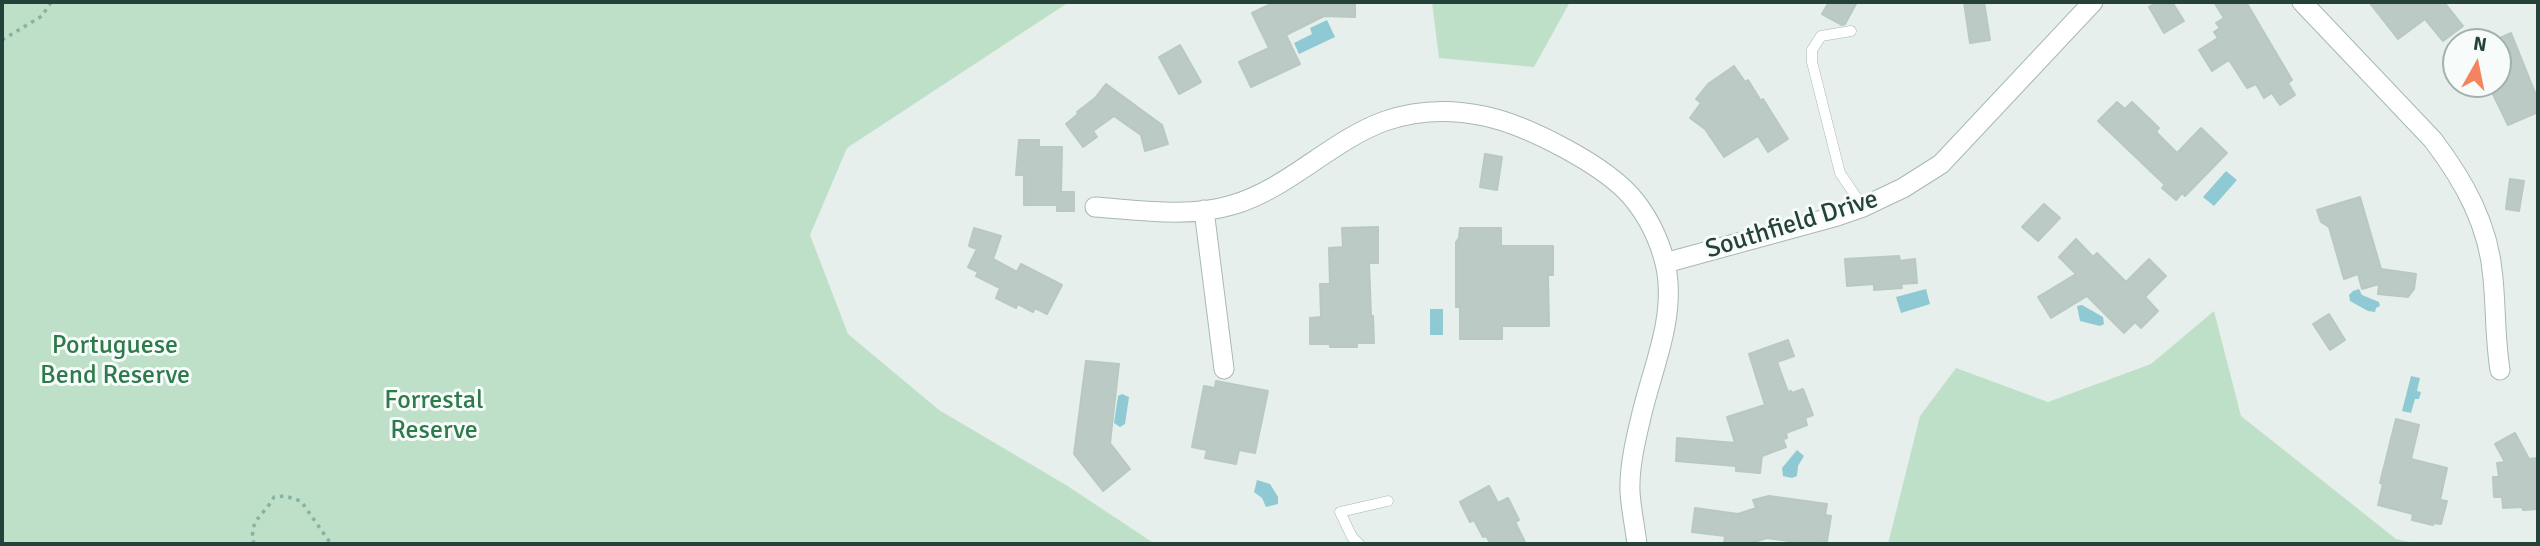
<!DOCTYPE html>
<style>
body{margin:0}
#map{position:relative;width:2540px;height:546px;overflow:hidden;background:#e6efeb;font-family:Signika,sans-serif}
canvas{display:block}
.frame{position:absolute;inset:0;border:4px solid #24423a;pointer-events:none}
.north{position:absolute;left:2442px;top:28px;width:70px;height:70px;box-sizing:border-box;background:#f7fbf9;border:2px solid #a3b1ad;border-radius:50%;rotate:9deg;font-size:19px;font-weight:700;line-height:28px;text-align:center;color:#24423a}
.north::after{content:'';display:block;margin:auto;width:24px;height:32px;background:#f4845f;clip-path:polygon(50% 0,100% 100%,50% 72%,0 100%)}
</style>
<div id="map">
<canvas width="2540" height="546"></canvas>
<div class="frame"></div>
<div class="north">N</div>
</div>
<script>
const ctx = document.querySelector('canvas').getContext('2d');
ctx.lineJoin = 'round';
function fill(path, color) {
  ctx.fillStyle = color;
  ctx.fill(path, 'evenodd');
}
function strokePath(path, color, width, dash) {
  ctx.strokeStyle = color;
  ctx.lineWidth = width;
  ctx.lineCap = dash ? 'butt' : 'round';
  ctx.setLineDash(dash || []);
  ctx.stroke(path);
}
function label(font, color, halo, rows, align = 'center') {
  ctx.font = font + ' Signika,sans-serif';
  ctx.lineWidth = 6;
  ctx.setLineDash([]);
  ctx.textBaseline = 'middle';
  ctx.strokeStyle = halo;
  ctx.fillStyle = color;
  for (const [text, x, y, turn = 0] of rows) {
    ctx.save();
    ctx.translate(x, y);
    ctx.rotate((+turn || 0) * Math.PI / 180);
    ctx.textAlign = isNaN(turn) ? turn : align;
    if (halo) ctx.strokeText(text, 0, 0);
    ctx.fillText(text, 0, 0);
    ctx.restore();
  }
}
const green = new Path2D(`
 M2,2H1069L847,148L810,235L848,334L939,410L1066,485L1155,544H2Z
 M1432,2H1570L1534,67L1439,58Z
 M2214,311L2241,416L2396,539L2419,544H1888L1920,416L1956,368L2048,402L2151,364Z`);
const water = new Path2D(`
 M1327,20L1335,37L1299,54L1294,43L1312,34L1310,28Z
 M2226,171L2237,180L2214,206L2203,197Z
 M1926,289L1930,304L1901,313L1896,297Z
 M2359,289L2362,295L2379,302L2380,306L2376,308L2375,312L2368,311L2350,301L2349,295L2353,291Z
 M2082,305L2103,317L2104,324L2100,326L2080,321L2077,306Z
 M1430,309H1443V335H1430Z
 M2411,376L2420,378L2417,391L2421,392L2419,399H2415L2411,413L2402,411Z
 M1122,394L1129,397L1125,424L1120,427L1114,423L1118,396Z
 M1797,450L1804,456L1798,466L1797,476L1792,478L1783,476L1782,468Z
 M1257,480L1270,484L1278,497V504L1266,507L1262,498L1254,492Z`);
const building = new Path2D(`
 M1275,2H1355V17L1324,16L1286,35L1300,64L1251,87L1239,62L1269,48L1252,13Z
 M1829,2H1857L1845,24L1842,25L1822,14Z
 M1964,2H1984L1990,40L1970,43Z
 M2157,2H2172L2184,21L2164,33L2149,7Z
 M2214,2H2246L2292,80L2288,83L2295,95L2280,105L2272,93L2264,98L2256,84L2247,88L2229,60L2212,71L2199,50L2218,38L2214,32L2220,28L2216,23L2224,18Z
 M2369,2H2444L2463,26L2443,41L2425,19L2398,39Z
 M2511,33L2538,100V112L2508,125L2488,84H2498V39Z
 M1180,45L1201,82L1179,94L1159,57Z
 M1734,66L1745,82L1748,80L1761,101L1763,99L1788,139L1768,152L1758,136L1724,157L1705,129L1690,118L1701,103L1696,99L1708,84Z
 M1106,84L1162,125L1168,144L1145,151L1141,135L1114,116L1093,131L1097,137L1083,147L1066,124L1078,114L1077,112L1095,98Z
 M2117,102L2125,109L2132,102L2159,128L2156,132L2177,153L2201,128L2227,153L2185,196L2182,193L2176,200L2162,188L2165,185L2098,121Z
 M1019,140H1039V147H1062L1061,192H1074V211H1057V205H1024V175H1016Z
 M1485,154L1502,157L1497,190L1480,187Z
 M2510,179L2524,181L2519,211L2506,209Z
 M2360,197L2381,269L2416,274L2414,289L2408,297L2378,294L2379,284L2362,289L2358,274L2344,279L2329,227L2321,222L2317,210Z
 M2044,204L2060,218L2038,241L2022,227Z
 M1378,227V263H1369L1371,316H1373L1374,343H1357V347H1330V344H1310V318L1321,317L1320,284H1330L1329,248L1343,247L1342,228Z
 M974,228L1001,236L993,259L1017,272L1021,264L1062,285L1047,314L1035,308L1033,312L1018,304L1016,308L996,298L1000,288L976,276L978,272L968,267L977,249L969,246Z
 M1460,228H1501V246H1553V275H1548L1549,326H1502V339H1460V307H1456V242L1459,238Z
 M2076,239L2093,257L2097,253L2126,282L2149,259L2166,276L2145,297L2158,311L2141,328L2135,322L2124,333L2087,296L2051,318L2038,297L2076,274L2059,257Z
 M1899,256L1900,261L1915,259L1917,283L1901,284L1902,288L1874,290V284L1847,286L1845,259Z
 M2329,314L2345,340L2330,350L2313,324Z
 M1788,340L1794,356L1777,362L1788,392L1791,391L1792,393L1803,389L1813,415L1805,418L1807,425L1786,433L1787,438L1783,439L1786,447L1762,456L1760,473L1736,471V466L1676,461L1677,438L1735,443L1727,417L1765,405L1749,354Z
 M1086,361L1119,364L1110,443L1130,469L1103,491L1074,454Z
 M1216,381L1268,391L1255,453L1239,450L1236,464L1205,458L1207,450L1192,447L1204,386L1215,388Z
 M2396,419L2419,425L2411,459L2447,468L2440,500L2447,501L2441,524L2434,523L2433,525L2412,520L2413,514L2378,505L2383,484L2380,483Z
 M2515,433L2529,459L2538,458L2537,509L2523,510L2522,507L2503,508L2502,497H2494L2493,477H2499L2497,463L2505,462L2495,444Z
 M1489,486L1498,503L1508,498L1519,520L1515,522L1526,544H1491L1486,536L1483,537L1474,520L1470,522L1460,502Z
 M1769,496L1827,504L1825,515L1831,516L1827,541H1822L1821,544H1795L1796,542L1767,538L1748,544H1724L1725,536L1692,532L1695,508L1738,514L1756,508L1753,500Z`);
const path = new Path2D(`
 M2,40L42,16L51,2
 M254,544C248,520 263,517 274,497L285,496L301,501L331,544`);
const lane = new Path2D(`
 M1851,31L1821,36L1812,50V62L1840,173L1863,207
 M1359,544L1352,537L1340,512L1388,501`);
const street = new Path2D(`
 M2302,2L2433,140C2464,181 2489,225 2493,278C2496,309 2495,339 2500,370
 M1095,207C1138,210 1190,218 1232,205C1288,189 1330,141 1385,121C1417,110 1451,109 1484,116C1527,125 1608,166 1635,201C1651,221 1663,248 1667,273C1674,321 1653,367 1642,413C1636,438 1629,466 1630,492C1631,509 1635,527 1637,544
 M1204,210L1224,369
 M1665,263L1837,216L1863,207L1903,188L1941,164L2093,2`);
const streetNames = [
 ["Southfield Drive",1792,225,-17]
];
const parkNames = [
 ["Portuguese",115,346],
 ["Bend Reserve",115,376],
 ["Forrestal",434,401],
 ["Reserve",434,431]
];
fill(green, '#bfe0c8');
fill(water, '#8ec9d4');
fill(building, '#bbcac4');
strokePath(building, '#b8c9c2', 2);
strokePath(lane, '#a8b8b2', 11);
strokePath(street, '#a8b8b2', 21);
strokePath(path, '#86b3a5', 3.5, [3.5, 5]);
strokePath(lane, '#fff', 10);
strokePath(street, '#fff', 19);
label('26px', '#24423a', '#f7fbf9', streetNames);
label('26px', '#2d7a4b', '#f7fbf9', parkNames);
</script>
